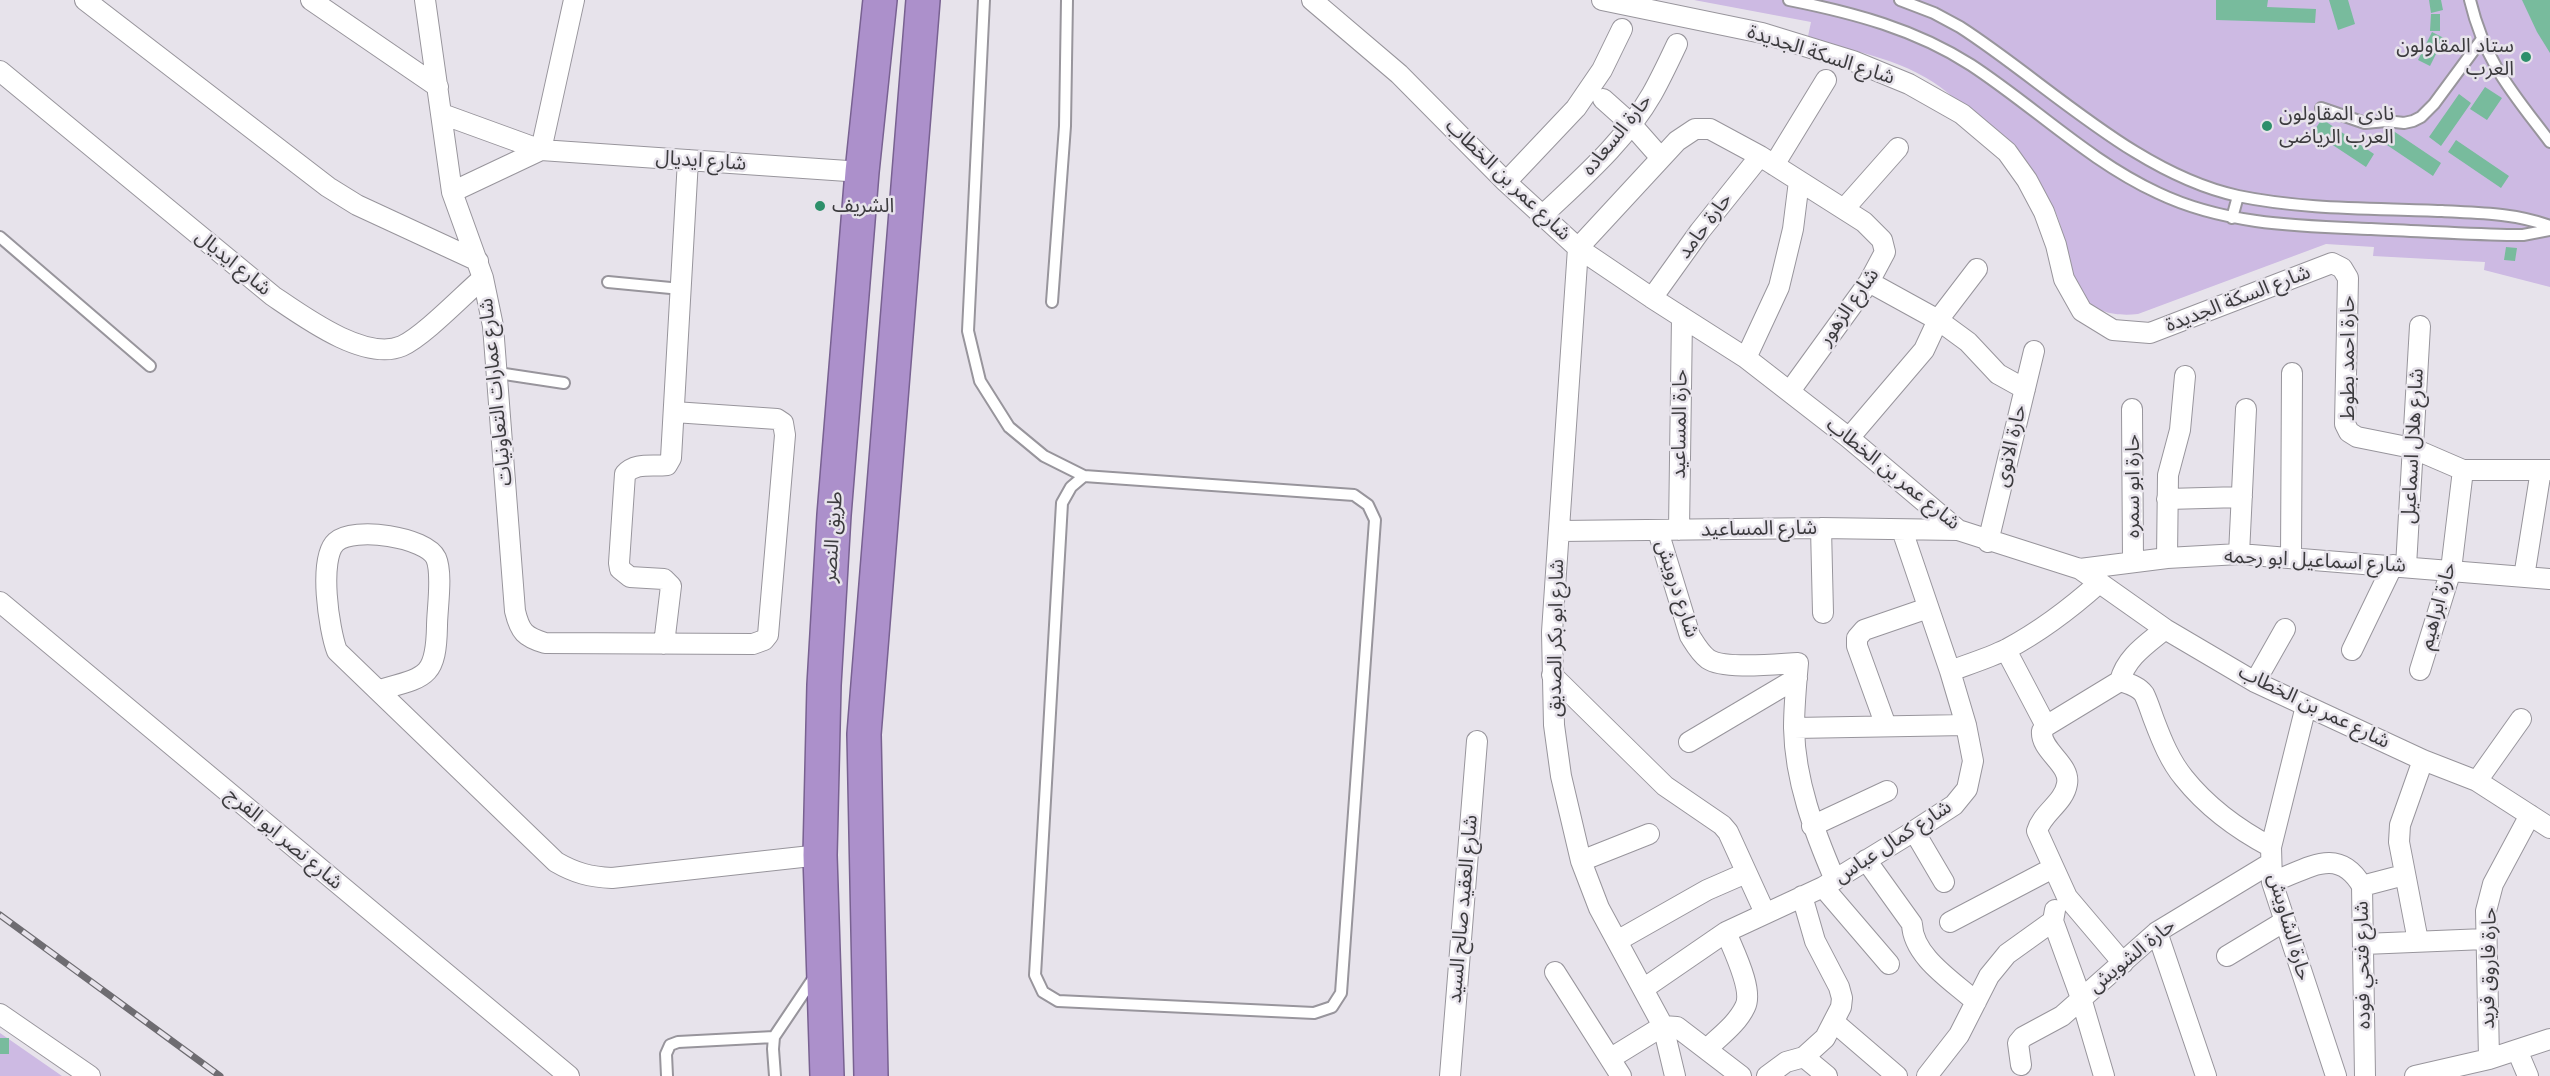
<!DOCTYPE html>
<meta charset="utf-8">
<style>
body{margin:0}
canvas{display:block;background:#e7e3eb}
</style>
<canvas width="2550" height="1076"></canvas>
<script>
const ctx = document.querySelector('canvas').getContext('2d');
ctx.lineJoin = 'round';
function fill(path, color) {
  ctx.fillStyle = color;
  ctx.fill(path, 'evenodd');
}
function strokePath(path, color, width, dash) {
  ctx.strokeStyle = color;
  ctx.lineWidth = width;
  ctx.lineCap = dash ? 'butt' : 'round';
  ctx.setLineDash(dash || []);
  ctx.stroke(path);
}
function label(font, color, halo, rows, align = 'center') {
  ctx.font = font + ' Karla,"Noto Sans Arabic",sans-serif';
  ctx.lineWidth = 5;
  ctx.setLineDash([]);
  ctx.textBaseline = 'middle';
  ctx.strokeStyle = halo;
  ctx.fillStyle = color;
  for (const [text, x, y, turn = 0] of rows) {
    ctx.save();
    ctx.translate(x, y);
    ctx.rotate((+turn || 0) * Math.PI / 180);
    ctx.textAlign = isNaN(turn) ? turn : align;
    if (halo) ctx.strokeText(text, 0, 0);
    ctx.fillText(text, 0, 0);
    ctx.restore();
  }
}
const green = new Path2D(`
 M1694,0H2550V287L2484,270L2485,262L2373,256L2374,247L2326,244L2138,314C2119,316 2096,314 2084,297C2065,272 2068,239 2055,211C2042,183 2020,162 1998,141C1981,125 1966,107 1948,93C1912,62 1853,49 1807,41L1811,22Z
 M0,1033L62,1076H0Z`);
const building = new Path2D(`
 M2216,0H2268L2267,7L2316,9L2315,23L2216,20Z
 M2329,0H2348L2355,24L2338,30Z
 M2429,0H2441L2443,10L2431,13Z
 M2522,0H2550V53L2537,32Z
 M2431,14H2440V31H2430Z
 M2432,32L2444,38L2430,66L2418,60Z
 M2485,87L2502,98L2487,120L2470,109Z
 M2459,94L2471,103L2441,146L2429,137Z
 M2322,119L2374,154L2366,167L2313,132Z
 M2389,128L2441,163L2433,176L2381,141Z
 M2456,140L2509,176L2501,188L2448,152Z
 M2506,247L2517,248L2515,261L2504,260Z
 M0,1038H9V1054H0Z`);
const service = new Path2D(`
 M984,0L968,331L980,381L1009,427L1044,456L1084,476L1354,495L1368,505L1375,520L1341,993L1332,1007L1314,1013L1058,1001L1043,992L1035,975L1062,503L1071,487L1084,476
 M1789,0C1854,13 1915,29 1971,65C2035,107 2089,161 2158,193C2225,225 2299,226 2371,229C2417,231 2462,234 2507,235H2523L2550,230
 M1900,0L1934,13L1960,27C2047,83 2136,174 2238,196C2305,210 2375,208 2442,211C2479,213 2515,213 2550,226
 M2470,0C2485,63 2513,93 2550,142
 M2321,108L2365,123L2386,121L2404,123L2413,121L2421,117L2434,104L2482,39
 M2232,218L2238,196
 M0,237L150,366
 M608,282L681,289
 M1052,302L1065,126L1067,0
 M498,373L564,383
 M667,1076L666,1054L670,1045L678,1042L774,1037
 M775,1076L773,1049L774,1037L815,976`);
const minor = new Path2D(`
 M85,0L328,187L357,205L478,261
 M311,0L438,87
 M425,0L452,192L483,278L493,326L515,611C520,632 525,637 545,643L753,644L764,640L768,635L785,435L783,423L777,419L674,412
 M1312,0L1399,74L1506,182L1578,248L1652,298L1746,358L1849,438L1958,530L2080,569L2165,629L2255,682L2423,760L2477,781L2550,828
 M1602,0L1762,33L1853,61L1909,84L1962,114L2007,152L2027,180L2044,212L2056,245L2064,279L2082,311L2113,330L2150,333L2332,263L2342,268L2348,278L2345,424L2349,432L2357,437L2412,448L2463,470H2550
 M0,71L273,296C304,317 365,362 402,346C424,336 463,295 483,278
 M1603,99L1631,124L1661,158
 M442,114L541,150L862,172
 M541,150L574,0
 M1774,165L1826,80
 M1506,182L1576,108L1602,70L1622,29
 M452,192L541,150
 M1844,209L1898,148
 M1543,215C1582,178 1625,141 1652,94C1661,78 1669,61 1677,44
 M1869,282L1938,320L1968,342L1998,374L2025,389
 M1652,298L1700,231L1760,156
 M1746,358L1779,287L1793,229L1799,181
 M2132,409L2133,562
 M1849,438L1924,350L1938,320L1977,269
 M2167,499L2242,497
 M1821,528L1823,613
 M1679,530L1682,317
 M1560,531L1821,528L1958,530
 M1658,531L1690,636C1695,644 1700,653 1708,659C1724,670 1777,664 1798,663C1796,685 1794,707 1794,728C1795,781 1814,831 1835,880
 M1988,542L2034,351
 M2239,554L2246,409
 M2167,558L2168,475L2180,430L2185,376
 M2291,558L2292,373
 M2406,566L2420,326
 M2080,569L2167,558L2239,554L2550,579
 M2524,577L2541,470
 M0,602L569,1076
 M664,644L671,586L664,579L630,577L620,569L619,563L625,474C636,462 652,467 667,465L671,458L688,160
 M2006,650L2046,726
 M2352,650L2393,565
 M2420,670L2451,570L2463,470
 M1950,671C1969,664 1989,658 2007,649C2041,631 2071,608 2099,583
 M1552,675L1665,786L1722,825L1728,832L1765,913
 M2120,681L2046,726L2042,731C2040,751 2071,764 2067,784C2064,803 2042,813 2037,831L2067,897L2123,963
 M2120,681C2129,684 2138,686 2144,694C2148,702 2151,712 2154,720C2162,741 2170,761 2184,778C2208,808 2237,829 2271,847
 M2120,681C2126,657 2147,644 2165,629
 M2255,682L2285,629
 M379,690C426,677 436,678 437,626C437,609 443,574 436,558C426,537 354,526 336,542C318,558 329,630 337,651L556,862C575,873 590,877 612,878L820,855
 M2306,706L2271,847L2272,882L2336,1076
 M1886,726L1857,646V638L1864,630L1928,608
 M1794,728L1966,725
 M1689,742L1797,678
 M2477,781L2521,719
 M1812,826L1887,791
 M1914,831L1944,882
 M1866,860L1912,924C1913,957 1953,981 1976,1002
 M1581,861L1649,834
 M2272,882C2308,869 2338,845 2362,886L2365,1076
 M2362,886L2404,875
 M1823,887L1889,964
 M2055,910L2053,921L2081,998L2104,1076
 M1950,922L2053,868
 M2157,932L2206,1076
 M1617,941L1707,890L1746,873
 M2418,941L2399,842L2400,825L2423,760
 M2364,944L2485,939
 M2227,956L2285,921
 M1555,972L1621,1076
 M1643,989L1726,932L1823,887L1914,831L1954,805L1967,789L1973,761L1966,725L1950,671L1902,530
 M0,1014L90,1076
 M1834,1022L1897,1076
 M1707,1049C1720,1036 1737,1024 1745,1007C1754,990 1733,950 1726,932
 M2517,1050L2528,1076
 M1804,1057L1827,1076
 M1611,1058L1663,1026L1677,1027L1741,1076
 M2489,1059L2486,911L2493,884L2530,815
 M2021,1065L2018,1043L2023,1037L2062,1016L2157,932L2271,863
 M1450,1076L1477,741
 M1675,1076L1663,1026L1599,908L1581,861L1561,776L1554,725L1552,632L1578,248L1677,141L1695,129H1710L1760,156L1864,222L1882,240L1885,252L1869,282L1790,391
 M1767,1076L1786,1062L1804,1057L1825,1038L1841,1007L1842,998L1839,987L1815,941L1802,896
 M1927,1076L1959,1035L1989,976L2007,954L2053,921
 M2415,1076L2489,1059L2550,1039`);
const trunk = new Path2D(`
 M827,1076L820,855L824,685L834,515L862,172L880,0
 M871,1076L864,734L923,0`);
const rail = new Path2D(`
 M0,915L220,1076`);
const markers = [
 [2526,57,6,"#2d8f6a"],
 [2267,126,6,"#2d8f6a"],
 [820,206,6,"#2d8f6a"]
];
const poiNames = [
 ["ستاد المقاولون",2514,46,"right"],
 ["العرب",2514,69,"right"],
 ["نادى المقاولون",2279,114],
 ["العرب الرياضى",2279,137],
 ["الشريف",832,206]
];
const streetNames = [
 ["شارع السكة الجديدة",1821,55,18],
 ["حارة السعاده",1617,135,-51],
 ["شارع ايديال",701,161,4],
 ["شارع عمر بن الخطاب",1508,180,44],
 ["حارة حامد",1705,226,-53],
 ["شارع ايديال",233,263,39],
 ["شارع السكة الجديدة",2238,299,-21],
 ["شارع الزهور",1849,307,-55],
 ["حارة احمد بطوط",2348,358,-90],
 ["شارع عمارات التعاونيات",496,392,-96],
 ["حارة المساعيد",1680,424,-89],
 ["حارة الانوى",2011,446,-77],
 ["شارع هلال اسماعيل",2413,446,-87],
 ["شارع عمر بن الخطاب",1893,474,39],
 ["حارة ابو سمره",2133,486,-90],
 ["شارع المساعيد",1759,529,-1],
 ["طريق النصر",833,537,-86],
 ["شارع اسماعيل ابو رحمه",2315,561,3],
 ["شارع درويش",1677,589,72],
 ["حارة ابراهيم",2438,606,-74],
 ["شارع ابو بكر الصديق",1556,638,-89],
 ["شارع عمر بن الخطاب",2314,707,26],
 ["شارع نصر ابو الفرج",284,839,40],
 ["شارع كمال عباس",1893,842,-33],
 ["شارع العقيد صالح السيد",1463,909,-85],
 ["حارة الشاويش",2289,927,74],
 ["حارة الشويش",2132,956,-39],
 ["شارع فتحي فوده",2363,965,-91],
 ["حارة فاروق فريد",2489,968,-89]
];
fill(green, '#cdbae3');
fill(building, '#78bb9d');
strokePath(service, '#98959c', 14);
strokePath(minor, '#98959c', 22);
strokePath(trunk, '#786191', 36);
strokePath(service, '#fff', 10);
strokePath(minor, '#fff', 20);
strokePath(trunk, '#ac90cb', 33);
strokePath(rail, '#6e6c71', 7);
strokePath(rail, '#e7e3eb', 4.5, [14]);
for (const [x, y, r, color] of markers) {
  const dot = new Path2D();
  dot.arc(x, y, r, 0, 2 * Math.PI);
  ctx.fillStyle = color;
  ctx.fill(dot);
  strokePath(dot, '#e7e3eb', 2);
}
label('20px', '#3c3b3e', '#e7e3eb', poiNames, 'left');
label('20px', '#3c3b3e', '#e7e3eb', streetNames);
</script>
